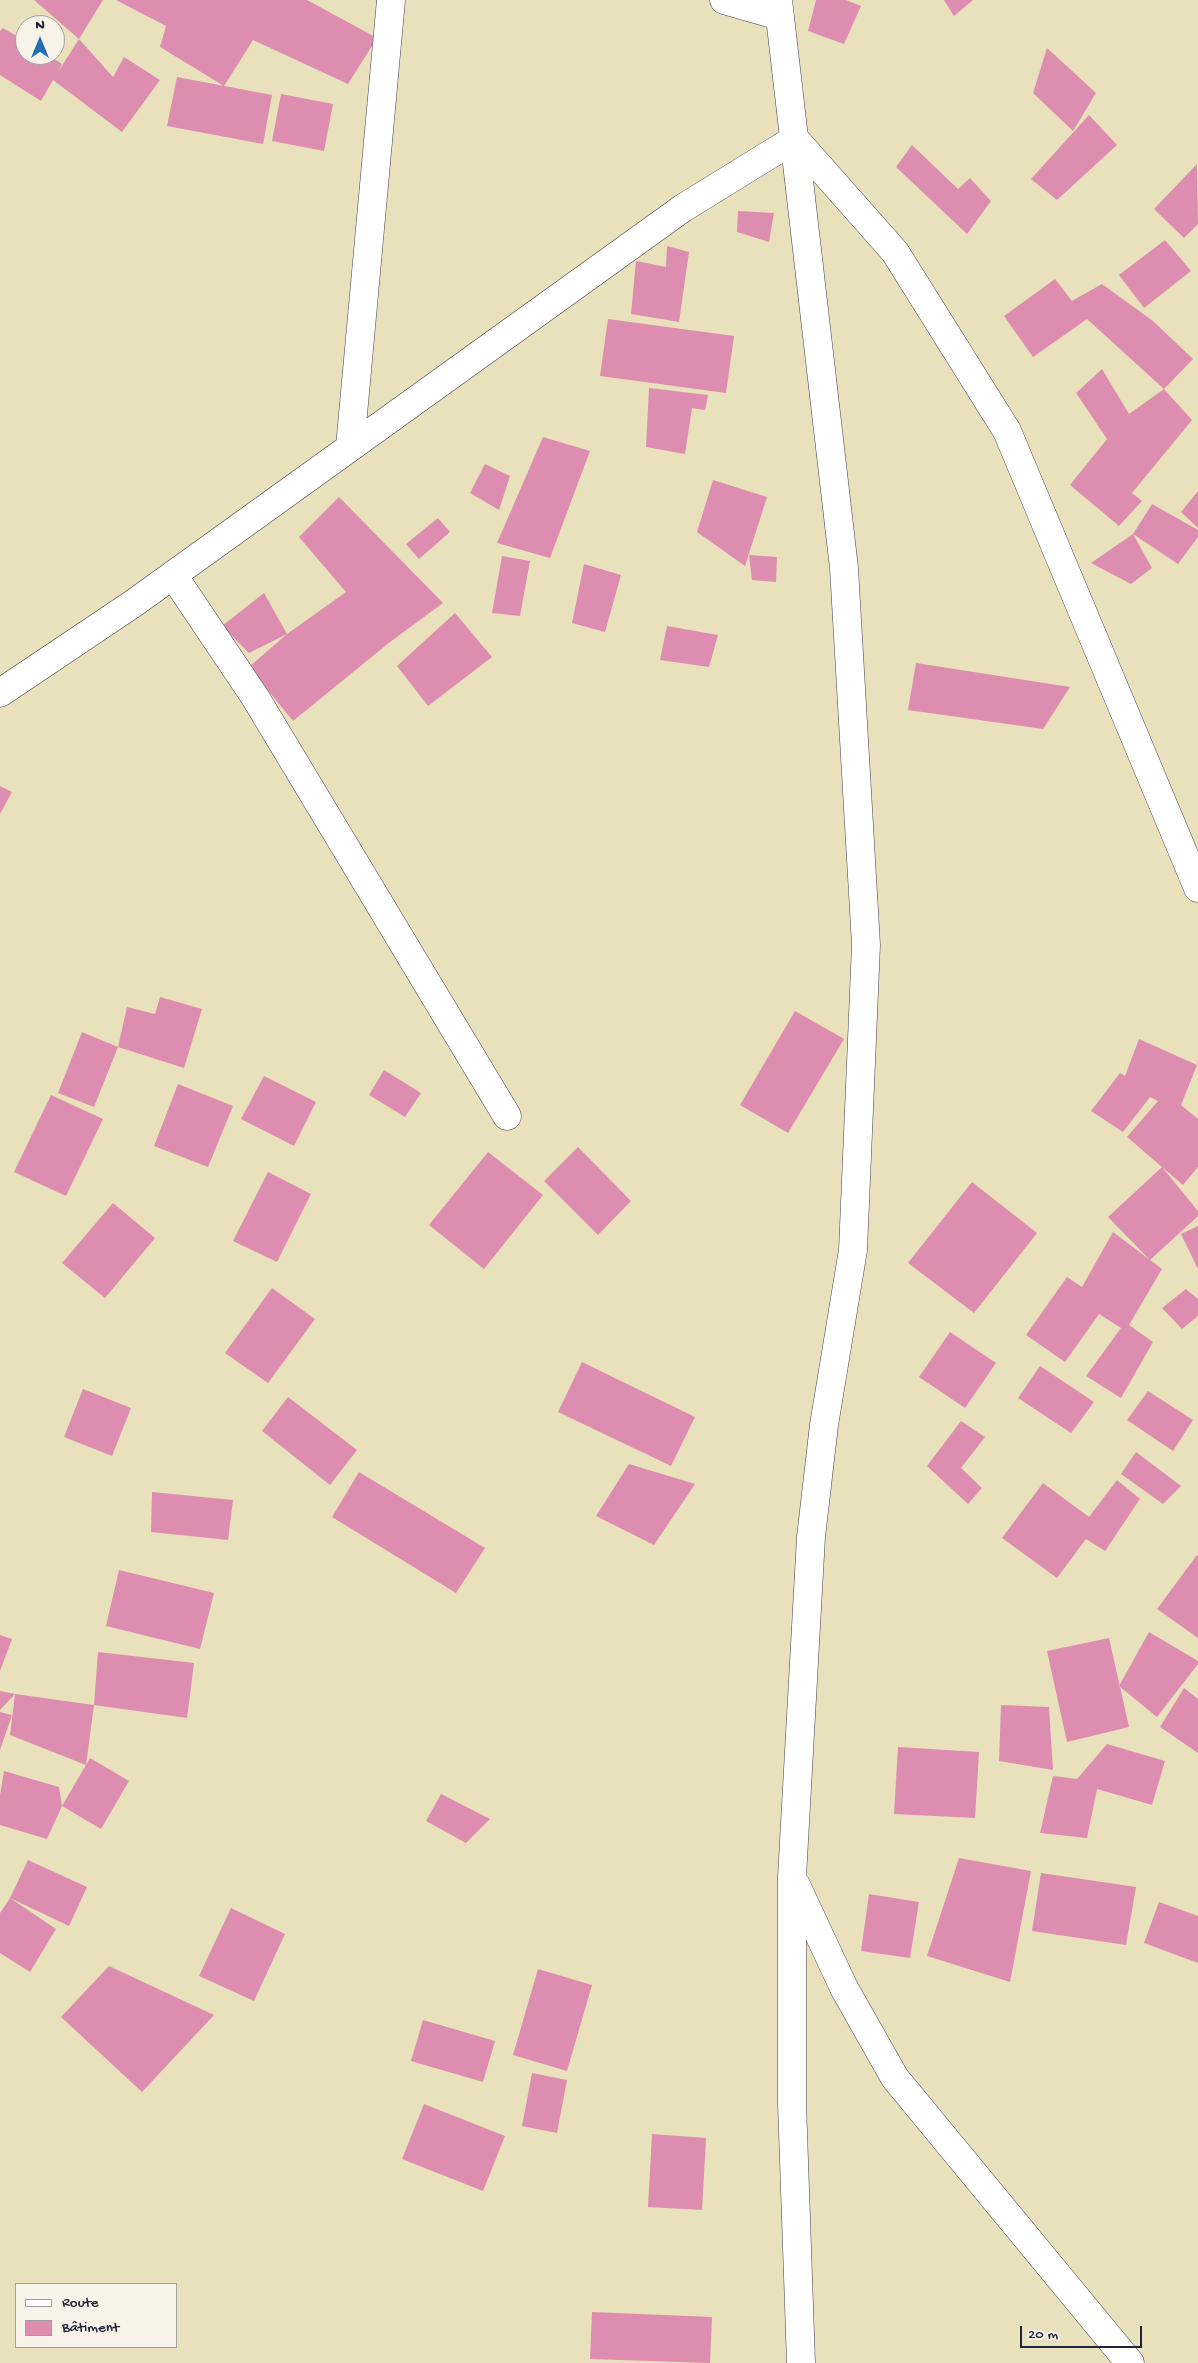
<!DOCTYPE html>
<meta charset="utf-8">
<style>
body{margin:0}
#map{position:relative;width:1198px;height:2363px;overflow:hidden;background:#e9e0bc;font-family:"Gochi Hand",sans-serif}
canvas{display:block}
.legend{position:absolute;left:15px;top:2283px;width:162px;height:65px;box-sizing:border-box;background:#f7f3e8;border:1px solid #a29fa3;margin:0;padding:6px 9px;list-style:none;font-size:15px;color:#22223b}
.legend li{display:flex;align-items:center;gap:10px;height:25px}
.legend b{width:25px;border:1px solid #a29fa3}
.north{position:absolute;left:15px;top:15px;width:50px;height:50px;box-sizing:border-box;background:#f7f3e8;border:1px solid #a29fa3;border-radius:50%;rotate:0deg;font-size:14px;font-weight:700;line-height:20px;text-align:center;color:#22223b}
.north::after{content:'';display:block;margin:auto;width:18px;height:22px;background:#1f6fb2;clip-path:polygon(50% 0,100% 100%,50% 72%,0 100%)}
.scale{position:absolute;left:1020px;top:2326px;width:122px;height:22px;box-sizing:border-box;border:2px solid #22223b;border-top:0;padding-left:6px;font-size:15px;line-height:18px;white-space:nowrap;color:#22223b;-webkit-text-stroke:4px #f7f3e8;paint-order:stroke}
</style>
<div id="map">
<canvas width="1198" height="2363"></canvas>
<ul class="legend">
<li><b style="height:6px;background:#fff"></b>Route</li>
<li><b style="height:14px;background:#dd8eb0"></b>Bâtiment</li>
</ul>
<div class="north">N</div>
<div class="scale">20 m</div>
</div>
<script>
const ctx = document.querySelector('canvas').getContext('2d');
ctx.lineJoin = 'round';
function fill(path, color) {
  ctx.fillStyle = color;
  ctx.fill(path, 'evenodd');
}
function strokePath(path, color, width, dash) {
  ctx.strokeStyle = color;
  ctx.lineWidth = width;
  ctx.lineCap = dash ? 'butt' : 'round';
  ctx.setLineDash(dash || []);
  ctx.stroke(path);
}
const building = new Path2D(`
 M34,0H103L79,39Z
 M116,0H307L377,38L348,84L253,40L224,86L160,47L166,26Z
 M816,0H846L861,6L844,44L808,31Z
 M944,0H973L954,16Z
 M3,28L25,41V55H48L62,64L58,72L79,39L113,77L124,57L160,80L122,132L53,80L41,101L0,75V31Z
 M1047,48L1096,93L1073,131L1033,93Z
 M177,77L272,95L263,144L167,126Z
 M281,94L333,104L324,151L272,141Z
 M1089,115L1117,145L1057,200L1031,179Z
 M912,145L958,189L970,178L991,201L967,234L896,167Z
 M1197,164L1198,224L1184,238L1154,209Z
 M738,211L774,213L769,242L737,232Z
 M1165,240L1191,271L1144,308L1119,275Z
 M667,246L689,252L679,322L631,314L636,261L666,267Z
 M1055,279L1072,301L1102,284L1153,321L1193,359L1164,389L1087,319L1033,357L1004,316Z
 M608,319L734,336L726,393L600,376Z
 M1102,369L1129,414L1164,389L1192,420L1132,493L1142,501L1119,526L1070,485L1107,439L1076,393Z
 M649,388L708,395L705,410L692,408L685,454L646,447Z
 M543,437L590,451L550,558L497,543Z
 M485,464L510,476L499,510L470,493Z
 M713,480L767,497L745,566L697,532Z
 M1198,491V528L1181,512Z
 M339,497L443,603L390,642L293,721L249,667L287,634L346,592L299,537Z
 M1152,504L1198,530V537L1178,564L1133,534Z
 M438,518L450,532L419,559L406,544Z
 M1133,534L1152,568L1131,584L1091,563Z
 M749,555L777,557L776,582L752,580Z
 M502,556L530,561L520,616L492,613Z
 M584,564L621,575L605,632L572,623Z
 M264,593L287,634L249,653L222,626Z
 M455,613L492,657L428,706L397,666Z
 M667,626L718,635L709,667L660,660Z
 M916,663L1070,687L1043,729L908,710Z
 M0,786L12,792L0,814Z
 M160,997L202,1009L184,1068L118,1047L127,1007L155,1014Z
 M795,1011L844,1039L788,1133L740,1105Z
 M82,1032L118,1047L94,1107L58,1093Z
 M1139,1039L1197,1065L1181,1105L1198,1119V1167L1183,1185L1127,1137L1158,1101L1150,1097L1123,1132L1091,1111L1120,1073L1125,1076Z
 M384,1070L421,1093L405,1117L369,1095Z
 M264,1076L316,1102L294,1146L241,1119Z
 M178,1084L233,1106L208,1167L154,1146Z
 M51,1095L103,1119L66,1196L14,1172Z
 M578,1147L631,1201L598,1235L544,1181Z
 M488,1152L543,1195L484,1269L429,1225Z
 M1162,1167L1198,1211V1216L1150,1260L1108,1217Z
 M268,1172L311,1194L277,1262L233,1241Z
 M972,1182L1037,1233L974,1313L908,1263Z
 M113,1203L155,1238L105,1298L62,1263Z
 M1198,1226V1269L1181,1234Z
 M1113,1232L1162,1269L1129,1325L1153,1342L1121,1398L1086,1376L1121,1328L1099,1314L1065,1362L1026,1335L1067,1277L1082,1287Z
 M272,1288L315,1319L268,1383L225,1353Z
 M1186,1289L1198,1299V1316L1182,1329L1162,1308Z
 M950,1332L996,1363L965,1408L919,1377Z
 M582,1362L695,1417L671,1466L558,1412Z
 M1040,1366L1094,1402L1071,1433L1018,1398Z
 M83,1389L131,1408L112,1456L64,1437Z
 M1148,1391L1193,1420L1173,1451L1127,1420Z
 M288,1397L357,1450L330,1485L262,1431Z
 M961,1421L985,1437L961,1468L982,1488L968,1504L927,1466Z
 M1136,1452L1181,1486L1163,1504L1121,1474Z
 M629,1464L695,1484L654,1545L596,1516Z
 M359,1472L485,1548L456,1593L332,1517Z
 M1117,1480L1140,1499L1105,1551L1086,1539L1057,1578L1002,1538L1043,1483L1089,1517Z
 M152,1492L233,1500L228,1540L151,1532Z
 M1197,1555L1198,1556V1638L1157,1609Z
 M119,1570L214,1593L200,1649L106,1626Z
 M1149,1632L1198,1661V1664L1157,1717L1119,1686Z
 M0,1635L12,1639L0,1671Z
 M1109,1638L1129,1727L1067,1742L1047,1651Z
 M98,1652L194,1663L187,1718L94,1705Z
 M1184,1688L1198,1699V1753L1160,1727Z
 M0,1691L15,1694L0,1710Z
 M15,1694L94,1705L86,1765L10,1735Z
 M1001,1705L1049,1707L1053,1770L999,1761Z
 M0,1712L12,1715L0,1750Z
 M1107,1744L1165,1761L1152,1805L1097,1789L1087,1838L1040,1833L1053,1776L1077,1779Z
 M898,1747L979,1752L975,1818L894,1814Z
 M90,1758L129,1781L101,1829L62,1806Z
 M4,1771L59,1787L62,1806L47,1839L0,1825V1795Z
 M441,1794L490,1819L466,1843L426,1821Z
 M959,1858L1031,1871L1010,1982L927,1956Z
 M28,1860L87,1887L69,1926L10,1898Z
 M1041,1873L1136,1887L1126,1945L1032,1931Z
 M869,1894L919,1902L910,1958L861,1951Z
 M10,1898L56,1929L30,1972L0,1953V1913Z
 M1159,1902L1198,1916V1963L1144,1943Z
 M231,1908L285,1934L254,2001L199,1976Z
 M109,1966L214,2015L142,2092L61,2017Z
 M538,1969L592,1985L567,2071L513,2055Z
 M423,2020L495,2041L483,2082L411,2061Z
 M532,2073L567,2080L557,2133L522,2126Z
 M424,2104L505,2136L483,2191L402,2159Z
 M652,2134L706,2138L702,2210L648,2207Z
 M592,2312L712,2317L710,2363L590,2359Z`);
const minor = new Path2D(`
 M724,0L780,16
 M778,0L844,568L866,945L853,1250L824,1425L811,1537L792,1877V2103L801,2363
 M350,447L391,0
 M173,575L255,697L507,1116
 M0,693L134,603L683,208L795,139L895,252L1007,431L1198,888
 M796,1885L844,1988L895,2078L1130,2363`);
fill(building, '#dd8eb0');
strokePath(minor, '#403e4e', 29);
strokePath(minor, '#fff', 28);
</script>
